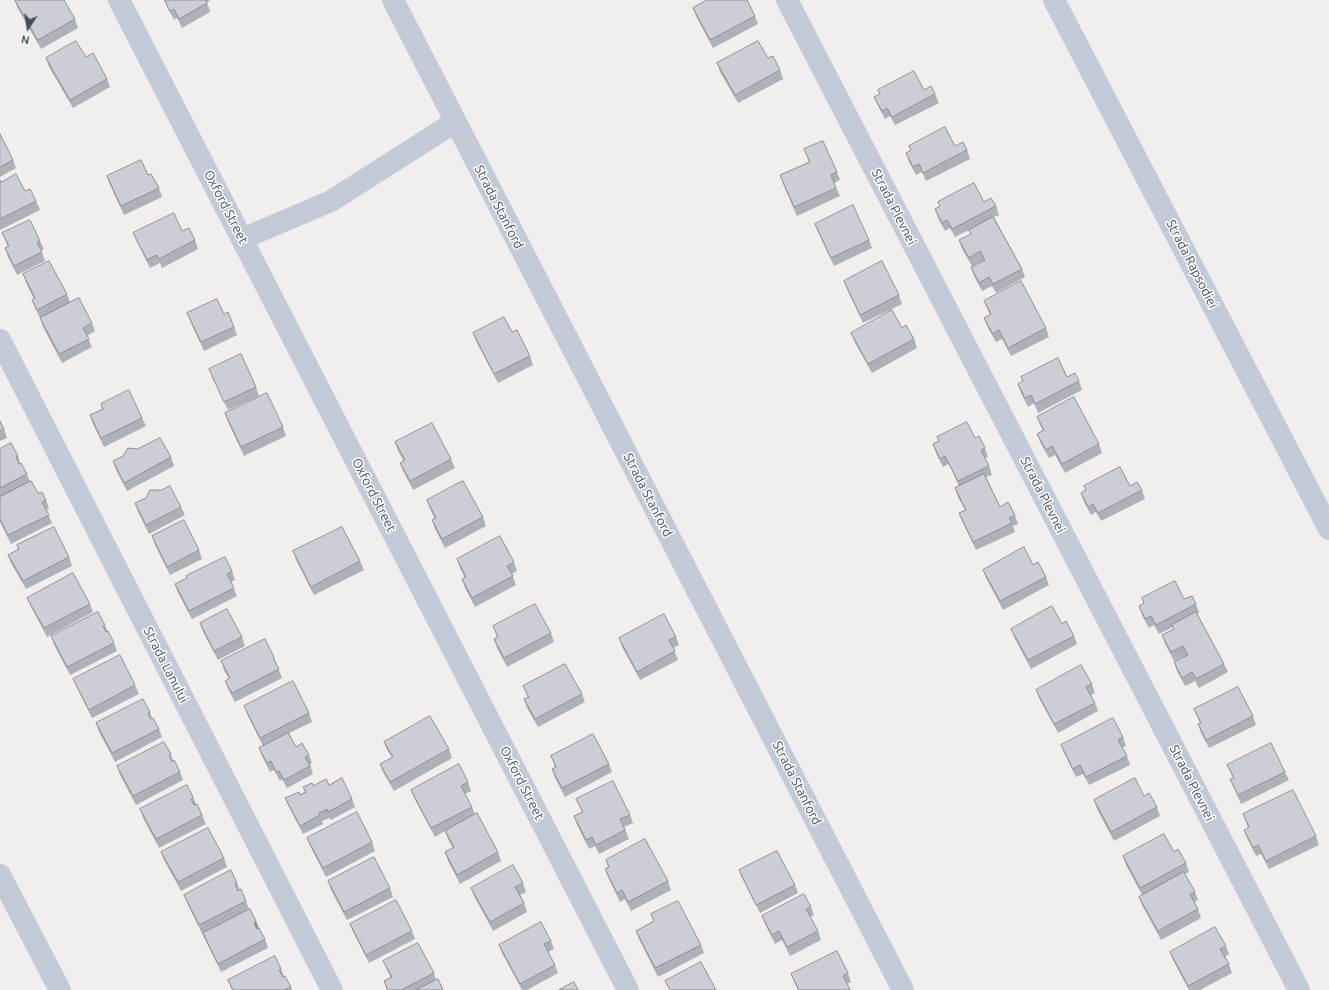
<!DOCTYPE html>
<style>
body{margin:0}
#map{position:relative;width:1329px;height:990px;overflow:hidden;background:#f1eeed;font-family:Ubuntu,sans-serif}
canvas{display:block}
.north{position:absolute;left:8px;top:8px;width:40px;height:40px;-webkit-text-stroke:3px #fff;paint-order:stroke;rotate:192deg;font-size:11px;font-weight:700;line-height:16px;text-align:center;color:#444d5d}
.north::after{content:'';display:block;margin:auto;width:14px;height:18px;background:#444d5d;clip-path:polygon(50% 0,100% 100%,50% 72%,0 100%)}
</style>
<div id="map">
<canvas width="1329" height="990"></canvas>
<div class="north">N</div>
</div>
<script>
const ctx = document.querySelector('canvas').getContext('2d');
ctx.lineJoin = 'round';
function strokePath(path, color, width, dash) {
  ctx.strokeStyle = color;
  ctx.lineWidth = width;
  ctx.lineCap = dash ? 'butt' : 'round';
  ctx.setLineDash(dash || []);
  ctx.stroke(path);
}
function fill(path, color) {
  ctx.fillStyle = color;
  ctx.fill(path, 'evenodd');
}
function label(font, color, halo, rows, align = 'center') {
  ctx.font = font + ' Ubuntu,sans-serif';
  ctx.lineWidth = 3;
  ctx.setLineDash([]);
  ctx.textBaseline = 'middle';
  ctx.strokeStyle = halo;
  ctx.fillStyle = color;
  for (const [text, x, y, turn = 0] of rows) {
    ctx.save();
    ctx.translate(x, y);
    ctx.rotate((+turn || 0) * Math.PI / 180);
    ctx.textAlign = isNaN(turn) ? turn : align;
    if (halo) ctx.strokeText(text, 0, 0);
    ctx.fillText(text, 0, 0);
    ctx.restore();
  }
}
const minor = new Path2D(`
 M119,0L628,990
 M393,0L903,990
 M787,0L1299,990
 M1054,0L1329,529
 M242,239L331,201L455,122
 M0,340L332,990
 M0,875L60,990`);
const wall = new Path2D(`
 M15,0L75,19L78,28L41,49L17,7Z
 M164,0H211L207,2L210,12L182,28L177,18L174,20Z
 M693,8L755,16L758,24L713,48L696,16Z
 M86,57L107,79L110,87L73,108L49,67L46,58Z
 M768,58L780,70L783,79L738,103L720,72L717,63Z
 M878,90H924L935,94L939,103L895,125L890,116L885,119L878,106L874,97L880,94Z
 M0,134L13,160L16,168L0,177Z
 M909,146H955L967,150L970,159L926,181L922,172L916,175L909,162L906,153L911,150Z
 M804,149L837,172L840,180L834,183L840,196L797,216L783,184L780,175L809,162Z
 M148,175L159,188L162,197L124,215L110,185L107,176Z
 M0,180L1,182L25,191L36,201L40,210L0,230Z
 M938,202H984L996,206L999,215L994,217L1022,269L1025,277L996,293L992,286L982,291L974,276L971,267L983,260L972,266L962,249L959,240L971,234L969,230L955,237L950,228L945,231L938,218L935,209L940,206Z
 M815,224L869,240L872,248L834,266L818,232Z
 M182,231L195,240L198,249L162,268L160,263L150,268L137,242L133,233Z
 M2,233L40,241L44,249L41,250L45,261L17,275L8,257L5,248L8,247Z
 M23,274L67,294L70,302L92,323L95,331L87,336L92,347L62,363L43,327L40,318L35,308L32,300L34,299L26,283Z
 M844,281L899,295L902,304L863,323L847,289Z
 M984,301L1046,328L1049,337L1011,356L1002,339L996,342L987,326L984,318L990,315Z
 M187,313L224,314L234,327L237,335L204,351L190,321Z
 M902,328L914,339L917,348L872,373L854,341L851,333Z
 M512,332L530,356L533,365L498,383L476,341L473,333Z
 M209,369L256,387L259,396L228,410L212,377Z
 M1021,377H1067L1079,381L1082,390L1038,413L1034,403L1028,407L1021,393L1018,384L1023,382Z
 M101,404L142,418L146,426L104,447L93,424L90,415L102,409Z
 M225,413L283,427L286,436L244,456L228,422Z
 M1037,417L1099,444L1102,453L1065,473L1055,455L1049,458L1040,442L1037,434L1043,430L1040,425Z
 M0,421L4,429L7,438L0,441Z
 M937,437L975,438L985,448L988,457L985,458L989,466L992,475L986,477L1000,507L1015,515L1018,524L1013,526L1015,532L976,550L962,521L959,513L965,510L958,497L955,488L959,486L949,464L943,467L936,453L933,444L939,441Z
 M395,442L451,459L455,468L413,490L403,471L400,463L404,461L398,451Z
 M0,449L18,456L20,463L27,474L30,482L38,493L46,500L49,508L46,510L52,523L11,544L0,522Z
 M171,457L174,466L127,491L116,470L113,461Z
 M1084,486H1130L1142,490L1145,499L1101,521L1096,512L1091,515L1084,502L1081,493L1086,490Z
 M427,500L483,517L486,526L445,548L435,529L432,520L435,519L430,509Z
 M135,503L181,507L185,515L149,534L138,512Z
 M152,536L199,550L202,559L170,575L155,545Z
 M17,545L69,557L72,566L26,589L11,563L8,555L18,549Z
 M293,551L360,561L364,570L314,595L296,560Z
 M457,559L514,562L517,571L512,574L516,585L475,607L465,588L462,579L465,578L460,568Z
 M1033,565L1046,577L1049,585L1003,610L986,578L983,570Z
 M232,571L235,580L231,582L237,596L192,619L178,593L175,584L187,578Z
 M27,598L90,604L93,612L47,637L31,607Z
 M1142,598L1184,599L1196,604L1199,613L1197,614L1224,664L1228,672L1199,688L1195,681L1185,686L1177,671L1174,662L1186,655L1174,661L1165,644L1162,635L1174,629L1173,627L1159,634L1154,625L1149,628L1142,615L1139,606L1144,603Z
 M200,623L242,637L245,646L218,660L203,632Z
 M1062,624L1074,636L1077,644L1031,669L1014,637L1011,629Z
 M105,625L108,632L114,643L117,651L70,675L54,645L51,636Z
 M493,626L551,633L554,642L507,667L497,648L494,639L497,637Z
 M676,637L679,645L673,648L678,660L640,680L622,647L619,638Z
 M274,657L282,678L235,702L228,689L225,681L229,679L224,670L221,661Z
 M73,679L135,685L139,694L92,718L77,688Z
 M1092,684L1095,693L1091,695L1095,703L1098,711L1058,733L1039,698L1036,690Z
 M523,686L582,694L585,702L538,727L527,708L524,699L528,698Z
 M244,706L309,713L312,722L289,733L296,747L309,755L312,763L310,764L313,774L287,788L282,779L280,781L274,770L270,772L262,756L259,748L263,746L247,714Z
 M1194,709L1253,716L1256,725L1209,748L1201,733L1198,724L1200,723Z
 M150,712L152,718L159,729L162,737L115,762L99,732L96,723Z
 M1123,737L1126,746L1122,748L1127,756L1130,765L1089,785L1083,774L1076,777L1064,753L1061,745Z
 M384,742L449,749L452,758L394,791L383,772L380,764L392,757L387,750Z
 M171,754L173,761L180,772L183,780L136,805L120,775L117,766Z
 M551,756L609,764L612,772L565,797L555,778L552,769L555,767Z
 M1227,765L1285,772L1289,780L1241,804L1234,788L1230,779L1233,778Z
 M468,782L471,791L465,794L472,807L475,814L498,852L501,861L460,884L448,861L445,852L453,848L448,839L445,831L435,837L414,798L411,790Z
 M313,786L352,799L355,807L331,820L330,818L322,821L323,824L303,834L289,807L285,798L300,795L305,792L303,787Z
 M1144,796L1157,807L1160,816L1114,841L1097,809L1094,800Z
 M193,797L196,804L202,815L206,824L159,848L143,818L140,809Z
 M576,799L630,815L633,823L624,827L629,839L599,854L595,846L589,849L577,825L574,816L582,812Z
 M1243,814L1316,836L1319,845L1269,869L1261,854L1256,856L1247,838L1244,830L1248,828Z
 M307,838L372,842L375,851L326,877L310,846Z
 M161,852L224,858L227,867L181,891L164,860Z
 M1174,852L1186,863L1189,872L1185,874L1195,892L1198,900L1194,902L1198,909L1201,918L1161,940L1142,905L1139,897L1142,895L1126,865L1123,856Z
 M606,860L668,881L671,890L631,911L625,899L620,902L608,877L605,869L608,867Z
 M739,870L795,885L798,893L760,913L742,878Z
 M328,881L390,888L393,897L347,920L331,890Z
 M237,883L240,890L246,901L249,909L256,921L259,928L265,939L268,948L221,972L187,903L184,895Z
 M523,883L526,892L520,895L524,903L527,912L493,931L474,896L471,888Z
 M811,907L814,915L810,917L818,931L821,940L790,956L782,940L775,944L765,924L762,916Z
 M651,914L701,945L704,953L658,977L639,939L636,931L654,921Z
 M350,924L412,931L415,939L369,963L353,932Z
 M551,941L554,949L548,952L555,965L558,973L527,990H522L502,953L499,945Z
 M1226,946L1229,954L1225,957L1229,964L1232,973L1200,990H1189L1173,960L1170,952Z
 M383,961L434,973L436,980L443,990H387L384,981L391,978L387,970Z
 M281,969L284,976L291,987L292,990H232L228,980Z
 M848,973L851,982L847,984L850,990H798L794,982L791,974Z`);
const shadedWall = new Path2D(`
 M256,921L259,930L257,931L254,923Z`);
const building = new Path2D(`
 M15,0H64L75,19L38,40Z
 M165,0H206L207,3L179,19L174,9L170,11Z
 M707,0H747L755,16L710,40L693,8Z
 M76,41L86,57L93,53L107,79L70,100L46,58Z
 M758,41L768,58L773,56L780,70L735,95L717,63Z
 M914,71L924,90L931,86L935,94L892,117L887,108L882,111L874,97L880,94L878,90Z
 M945,127L955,146L963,142L967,150L923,173L919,164L913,167L906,153L911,150L909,146Z
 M0,134L13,160L0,167Z
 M823,141L837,172L831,175L836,188L794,207L780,175L810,162L804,149Z
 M141,160L148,175L151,174L159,188L121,206L107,176Z
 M16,174L25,191L30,189L36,201L0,219V180L1,182Z
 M974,183L984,202L991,198L996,206L952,229L947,220L942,223L935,209L940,206L938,202Z
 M853,205L869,240L831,258L815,224Z
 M174,213L182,231L189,228L195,240L159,259L156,255L147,260L133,233Z
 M993,217L1022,269L993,284L989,277L979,283L971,267L985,260L980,251L969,258L959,240L971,234L969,230Z
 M30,220L40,241L37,242L42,252L14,266L5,248L9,246L2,233Z
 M49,261L67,294L37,310L32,300L35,298L23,274Z
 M882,261L899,295L860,315L844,281Z
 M1021,281L1046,328L1008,348L999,330L993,334L984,318L991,314L984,301Z
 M79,298L92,323L83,328L89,339L59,354L40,318Z
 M217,299L224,314L228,312L234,327L201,342L187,313Z
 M892,310L902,328L906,325L914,339L868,364L851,333Z
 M504,317L512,332L517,330L530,356L494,374L473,333Z
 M241,354L256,387L224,402L209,369Z
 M1058,358L1067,377L1075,373L1079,381L1035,404L1031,395L1025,398L1018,384L1023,381L1021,377Z
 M129,390L142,418L101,438L90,415L103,409L101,404Z
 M267,393L283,427L241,447L225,413Z
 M1074,397L1099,444L1062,464L1052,446L1046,450L1037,434L1044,430L1037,417Z
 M0,421L4,429L0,431Z
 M967,422L975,438L979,436L985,448L981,450L989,466L958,481L945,456L940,459L933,444L939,441L937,437Z
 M432,423L451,459L410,481L400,463L405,460L395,442Z
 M160,438L171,457L124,483L113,461L123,456L128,448L137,449Z
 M11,443L18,456L16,457L19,464L21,463L27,474L0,488V449Z
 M1120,467L1130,486L1137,482L1142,490L1098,513L1093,504L1088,507L1081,493L1086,490L1084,486Z
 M984,474L1000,507L1008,502L1015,515L1009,518L1012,523L973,542L959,513L966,510L955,488Z
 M31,481L38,493L42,492L46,500L42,502L49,515L8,535L0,519V497Z
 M463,481L483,517L442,539L432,520L436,518L427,500Z
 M170,486L181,507L146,525L135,503L146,498L150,490H161Z
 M184,520L199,550L167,567L152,536Z
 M54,527L69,557L23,581L8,555L19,549L17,545Z
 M342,527L360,561L311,587L293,551Z
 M500,536L514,562L507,566L513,576L472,598L462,579L466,577L457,559Z
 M1024,547L1033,565L1038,562L1046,577L1000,601L983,570Z
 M225,557L232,571L227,574L234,588L189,611L175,584L187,578L186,576Z
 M73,573L90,604L44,628L27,598Z
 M1175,581L1184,599L1192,596L1196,604L1156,625L1151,616L1145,619L1139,606L1144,603L1142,598Z
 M535,604L551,633L504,658L494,639L498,637L493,626Z
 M1052,606L1062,624L1066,621L1074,636L1028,660L1011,629Z
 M227,609L242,637L214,651L200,623Z
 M98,612L105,625L103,626L106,632L108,631L114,643L67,667L51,636Z
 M1196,612L1224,664L1196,679L1192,672L1182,678L1174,662L1188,655L1183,646L1171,652L1162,635L1174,629L1172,625Z
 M664,614L676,637L669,640L675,651L637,672L619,638Z
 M265,639L274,657L273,658L279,669L232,693L225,681L230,678L221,661Z
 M120,655L135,685L89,710L73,679Z
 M565,664L582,694L535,719L524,699L529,697L523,686Z
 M1081,665L1092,684L1086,687L1095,703L1054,724L1036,690Z
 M293,681L309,713L260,738L244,706Z
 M1238,687L1253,716L1206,740L1198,724L1201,723L1194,709Z
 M143,699L150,712L148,713L151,719L153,718L159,729L112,753L96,723Z
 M430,716L449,749L390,782L380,764L393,757L384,742Z
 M1113,718L1123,737L1118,740L1127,756L1086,777L1080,765L1073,769L1061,745Z
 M288,733L296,747L302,743L309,755L305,757L310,766L284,780L279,771L276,772L271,761L267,763L259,748Z
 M593,734L609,764L562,788L552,769L556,767L551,756Z
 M164,742L171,754L169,755L172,762L174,760L180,772L133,796L117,766Z
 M1271,743L1285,772L1238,795L1230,779L1234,778L1227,765Z
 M459,764L468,782L461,786L472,807L431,828L411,790Z
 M342,778L352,799L328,812L327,809L319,813L320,815L300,826L285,798L299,792L300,795L306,792L303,787L312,783L313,786L326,779L329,785Z
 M1135,778L1144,796L1149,793L1157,807L1111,832L1094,800Z
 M613,781L630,815L620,819L625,830L596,845L592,837L586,840L574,816L583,812L576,799Z
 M187,785L193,797L191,799L194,805L197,804L202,815L156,839L140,809Z
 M1293,790L1316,836L1266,861L1258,845L1253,848L1244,830L1249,827L1243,814Z
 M357,812L372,842L323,868L307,838Z
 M477,813L498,852L457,875L445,852L454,847L445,831Z
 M208,828L224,858L178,882L161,852Z
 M1164,834L1174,852L1178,849L1186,863L1140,888L1123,856Z
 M645,839L668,881L628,902L622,890L617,893L605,869L609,867L606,860Z
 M777,851L795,885L756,905L739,870Z
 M374,857L390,888L344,912L328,881Z
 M513,865L523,883L515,887L524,903L490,922L471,888Z
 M231,870L237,883L235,884L238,891L241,889L246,901L199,925L184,895Z
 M1184,872L1195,892L1190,894L1198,909L1158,931L1139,897Z
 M804,894L811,907L806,909L818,931L787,947L779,931L772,935L762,916Z
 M396,900L412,931L366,955L350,924Z
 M678,901L701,945L655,968L636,931L654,921L651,914Z
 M250,909L256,921L254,923L257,929L259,928L265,939L218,964L203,933Z
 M541,922L551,941L544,944L555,965L520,984L499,945Z
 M1215,927L1226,946L1220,949L1229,964L1188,986L1170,952Z
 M418,943L434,973L401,990H388L384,981L392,977L383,961Z
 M837,951L848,973L843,976L850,989L847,990H799L791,974Z
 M275,956L281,969L279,970L283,977L285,976L291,987L284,990H233L228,980Z
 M701,962L716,990H670L665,981Z
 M438,979L443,990H416Z
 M574,982L578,990H559Z`);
const streetNames = [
 ["Oxford Street",226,207,63],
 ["Strada Stanford",499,207,63],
 ["Strada Plevnei",894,207,63],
 ["Strada Rapsodiei",1192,264,63],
 ["Oxford Street",374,495,63],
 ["Strada Stanford",648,495,63],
 ["Strada Plevnei",1043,495,63],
 ["Strada Lanului",166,665,63],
 ["Oxford Street",522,783,63],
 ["Strada Stanford",797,783,63],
 ["Strada Plevnei",1192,783,63]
];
strokePath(minor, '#c2cad7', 22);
fill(wall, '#afb1b8');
fill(shadedWall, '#8f9096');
fill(building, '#ccced6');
strokePath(building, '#8f9096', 1);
label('13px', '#444d5d', '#fff', streetNames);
</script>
